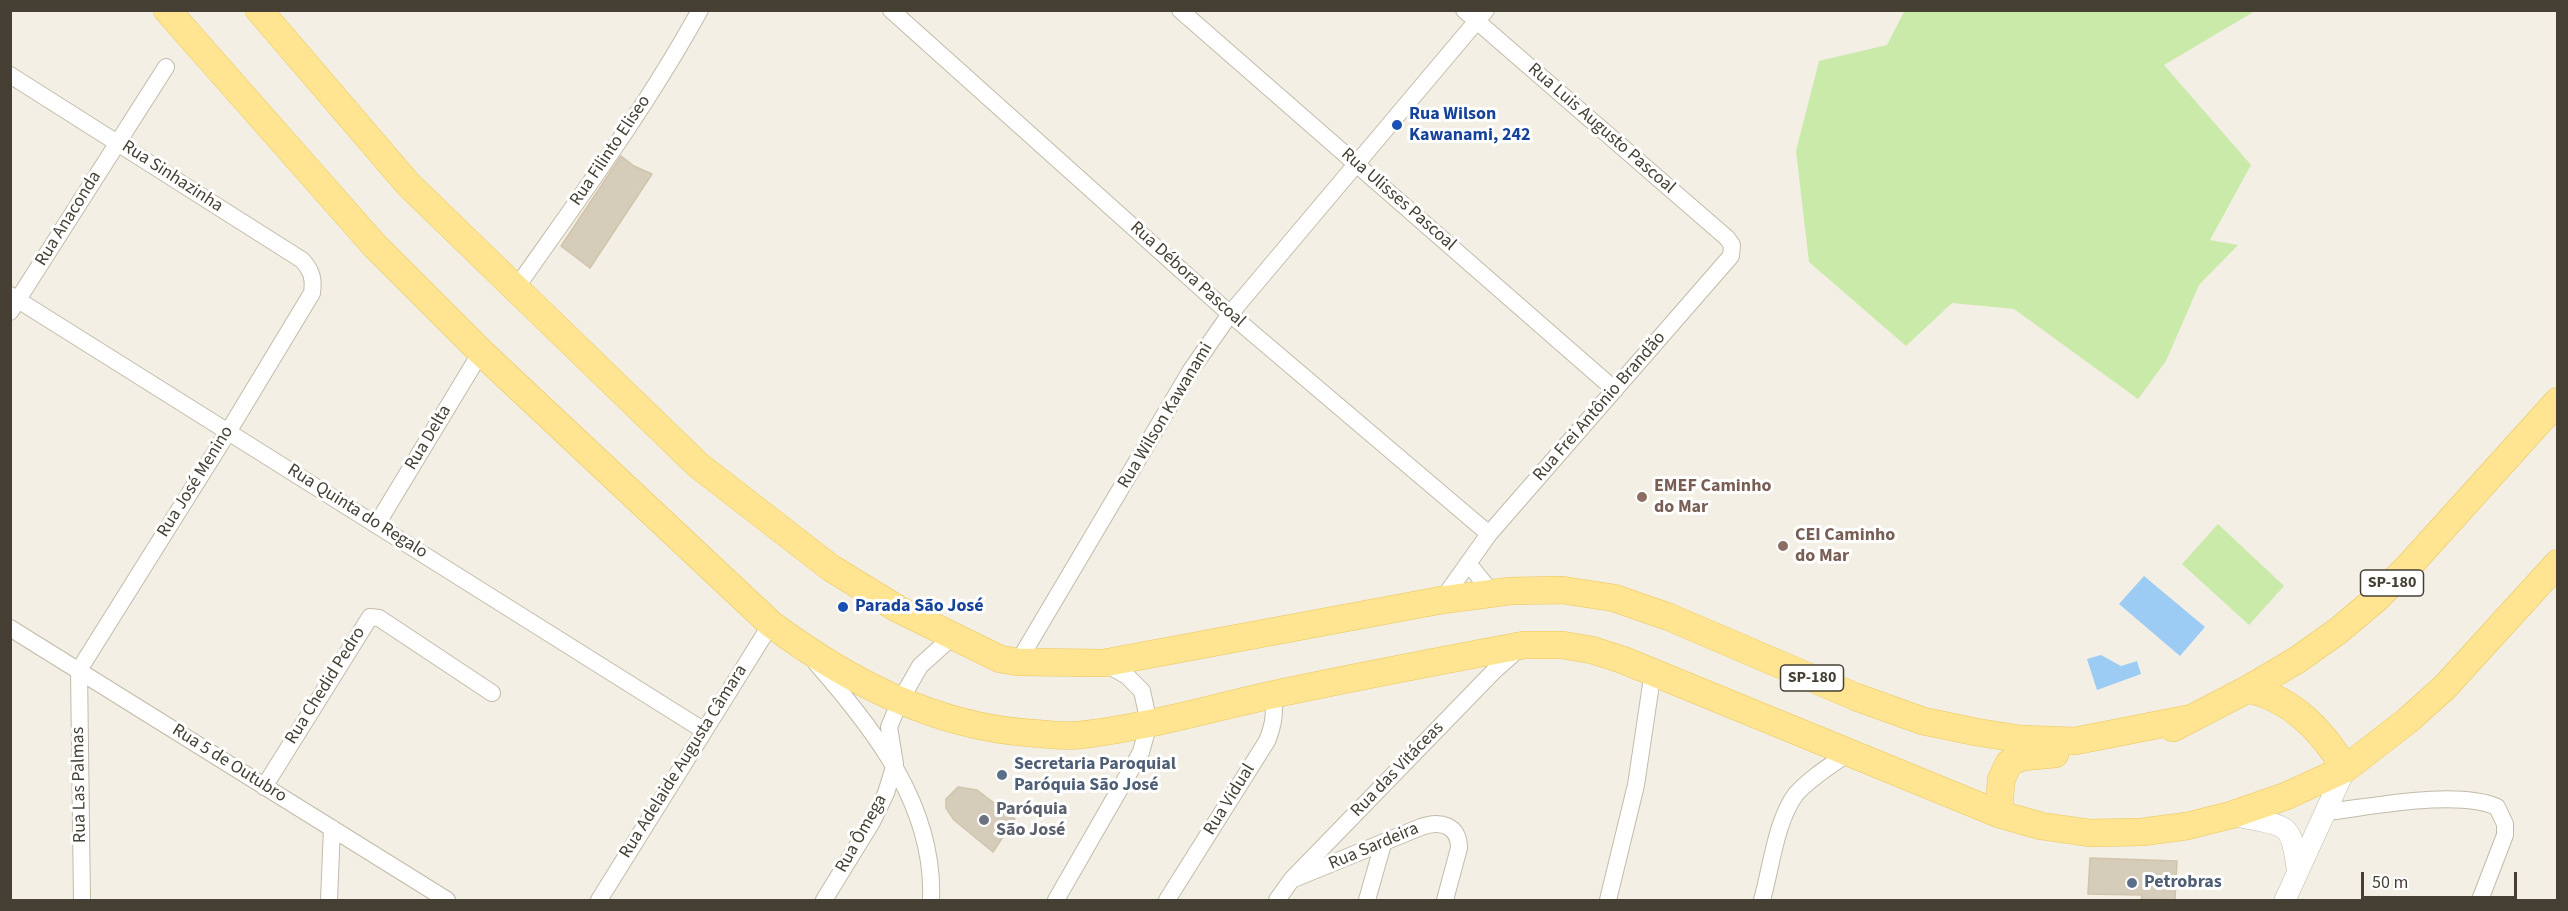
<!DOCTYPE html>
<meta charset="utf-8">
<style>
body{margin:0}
#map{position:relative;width:2568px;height:911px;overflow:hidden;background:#f3efe4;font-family:"Source Sans 3",sans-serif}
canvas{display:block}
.frame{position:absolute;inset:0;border:12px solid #464034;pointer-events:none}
.scale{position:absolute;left:2361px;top:872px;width:156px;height:27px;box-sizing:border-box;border:3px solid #464034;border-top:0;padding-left:8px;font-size:18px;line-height:21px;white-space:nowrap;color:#464034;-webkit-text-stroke:4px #fff;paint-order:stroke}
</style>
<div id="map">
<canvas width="2568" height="911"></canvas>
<div class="frame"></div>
<div class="scale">50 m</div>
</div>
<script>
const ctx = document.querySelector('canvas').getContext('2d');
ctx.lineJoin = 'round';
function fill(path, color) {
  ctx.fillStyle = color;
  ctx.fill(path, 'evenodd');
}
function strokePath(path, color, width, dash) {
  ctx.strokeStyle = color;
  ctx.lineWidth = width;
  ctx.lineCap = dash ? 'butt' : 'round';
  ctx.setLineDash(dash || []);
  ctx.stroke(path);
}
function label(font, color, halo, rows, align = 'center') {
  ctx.font = font + ' "Source Sans 3",sans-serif';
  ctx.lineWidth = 6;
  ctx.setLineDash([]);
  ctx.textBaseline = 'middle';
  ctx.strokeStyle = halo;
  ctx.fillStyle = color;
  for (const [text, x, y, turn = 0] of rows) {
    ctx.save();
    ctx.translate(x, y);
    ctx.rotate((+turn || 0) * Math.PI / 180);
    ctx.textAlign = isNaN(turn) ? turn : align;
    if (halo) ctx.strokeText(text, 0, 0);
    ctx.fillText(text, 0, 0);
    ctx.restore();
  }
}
const green = new Path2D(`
 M1905,10L2255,11L2164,65L2251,165L2210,240L2238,245L2199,285L2166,361L2138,399L2014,309L1952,303L1906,346L1809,262L1796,151L1819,61L1887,45Z
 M2218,524L2284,586L2249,625L2182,564Z`);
const water = new Path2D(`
 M2144,576L2205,627L2180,656L2119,604Z
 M2101,655L2121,666L2137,661L2141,674L2097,690L2087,659Z`);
const building = new Path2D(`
 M621,156L634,166L652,174L590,268L561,246Z
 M958,787L977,790L1015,819L993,852L954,820L946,808V799Z
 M2090,858L2177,861L2175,900H2141L2142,895L2088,894Z`);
const minor = new Path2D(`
 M891,10L1230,314L1489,534
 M1180,10L1615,390
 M10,75L302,260C312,271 314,279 312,293L228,432L79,670L82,900
 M516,288C580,197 646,108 700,10
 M10,295L703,730
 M10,312L166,67
 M377,524L481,352
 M1468,563L1492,593
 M1442,600L1489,534L1731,256L1732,245L1727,238L1464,10
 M10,628L447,900
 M1018,662L1191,370L1230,314L1486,10
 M816,663C875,730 935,807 931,900
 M264,787L370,617L379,618L492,693
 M2327,812C2370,807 2458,789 2497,807L2505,824V835L2480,900
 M1296,878L1421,827C1440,820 1459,825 1459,848L1445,900
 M329,900L332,828
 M599,900L771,624
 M824,900L872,822L886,793L895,764L889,727L900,701L920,666L952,637
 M1056,900L1141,752L1149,723L1142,691L1127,676L1104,663
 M1167,900L1267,741C1274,724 1275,713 1273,695
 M1277,900L1292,879L1495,670L1520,648
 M1367,900L1383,844
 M1608,900L1636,785L1653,671
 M1762,900C1771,869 1776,820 1796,794C1810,778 1830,766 1847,754`);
const tertiary = new Path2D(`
 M2231,815C2244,818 2278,822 2286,830C2295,840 2295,859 2298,872
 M2285,900L2345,769`);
const primary = new Path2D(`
 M167,10L375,246L481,352L771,624C848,681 933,726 1030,733C1047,734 1063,737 1080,735C1144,728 1208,709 1271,695C1355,677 1440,661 1524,645H1562L1592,650L1623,660L1999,814L2041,826L2090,833L2142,832L2187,826L2231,815L2286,796L2345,769L2407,721L2444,688L2558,563
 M259,10L408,184L698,465L831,568L898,609L1000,659L1018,662L1104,663L1442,600L1510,591L1562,590L1614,598L1669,617L1856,697L1923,721L1976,732L2020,739L2075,741L2187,719
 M2248,689C2292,699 2323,731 2345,769
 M2173,728L2248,689L2297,660L2338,631L2376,599L2408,567L2558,401
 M1999,814L2001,780L2009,763L2022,757L2055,754`);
const markers = [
 [1397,125,6,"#1a4fb4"],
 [1642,497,6,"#8d6e63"],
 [1783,546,6,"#8d6e63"],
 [843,607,6,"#1a4fb4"],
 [1002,775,6,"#5c6f8a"],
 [984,820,6,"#6b7280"],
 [2132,883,6,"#5c6f8a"]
];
const shields = [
 [2392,583,63],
 [1812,678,63]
];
const shieldNames = [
 ["SP-180",2392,583],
 ["SP-180",1812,678]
];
const transitNames = [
 ["Rua Wilson",1409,115],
 ["Kawanami, 242",1409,136],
 ["Parada São José",855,607]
];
const streetNames = [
 ["Rua Luis Augusto Pascoal",1601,129,41],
 ["Rua Filinto Eliseo",611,151,-56],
 ["Rua Sinhazinha",172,177,33],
 ["Rua Ulisses Pascoal",1398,200,41],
 ["Rua Anaconda",69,219,-58],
 ["Rua Débora Pascoal",1187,275,42],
 ["Rua Frei Antônio Brandão",1600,407,-49],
 ["Rua Wilson Kawanami",1166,416,-59],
 ["Rua Delta",429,438,-59],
 ["Rua José Menino",196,482,-58],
 ["Rua Quinta do Regalo",357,512,32],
 ["Rua Chedid Pedro",326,686,-58],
 ["Rua Adelaide Augusta Câmara",684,762,-58],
 ["Rua 5 de Outubro",229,764,32],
 ["Rua das Vitáceas",1398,770,-46],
 ["Rua Las Palmas",80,785,-91],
 ["Rua Vidual",1230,800,-58],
 ["Rua Ômega",862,834,-61],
 ["Rua Sardeira",1374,847,-23]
];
const educationNames = [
 ["EMEF Caminho",1654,487],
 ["do Mar",1654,508],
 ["CEI Caminho",1795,536],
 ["do Mar",1795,557]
];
const serviceNames = [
 ["Secretaria Paroquial",1014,765],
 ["Paróquia São José",1014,786],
 ["Petrobras",2144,883]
];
const worshipNames = [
 ["Paróquia",996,810],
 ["São José",996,831]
];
fill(green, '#caeaaa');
fill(water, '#9cccf4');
fill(building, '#d5ccb9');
strokePath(building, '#d1c4ac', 1.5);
strokePath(minor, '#c2bba9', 18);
strokePath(tertiary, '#c2bba9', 22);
strokePath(primary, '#eac65b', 28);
strokePath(minor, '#fff', 16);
strokePath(tertiary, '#fff', 21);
strokePath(primary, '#ffe592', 27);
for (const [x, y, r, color] of markers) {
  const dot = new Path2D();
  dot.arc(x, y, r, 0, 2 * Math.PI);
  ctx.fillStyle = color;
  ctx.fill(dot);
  strokePath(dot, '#fff', 2);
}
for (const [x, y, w] of shields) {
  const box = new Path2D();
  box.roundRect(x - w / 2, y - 13, w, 26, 4.5);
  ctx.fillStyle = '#fff';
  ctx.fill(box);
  strokePath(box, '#464034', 1.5);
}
label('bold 16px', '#464034', null, shieldNames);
label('bold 18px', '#164399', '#fff', transitNames, 'left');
label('18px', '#464034', '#fff', streetNames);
label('bold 18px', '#785e54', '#fff', educationNames, 'left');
label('bold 18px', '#4e5e75', '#fff', serviceNames, 'left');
label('bold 18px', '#5b616d', '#fff', worshipNames, 'left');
</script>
